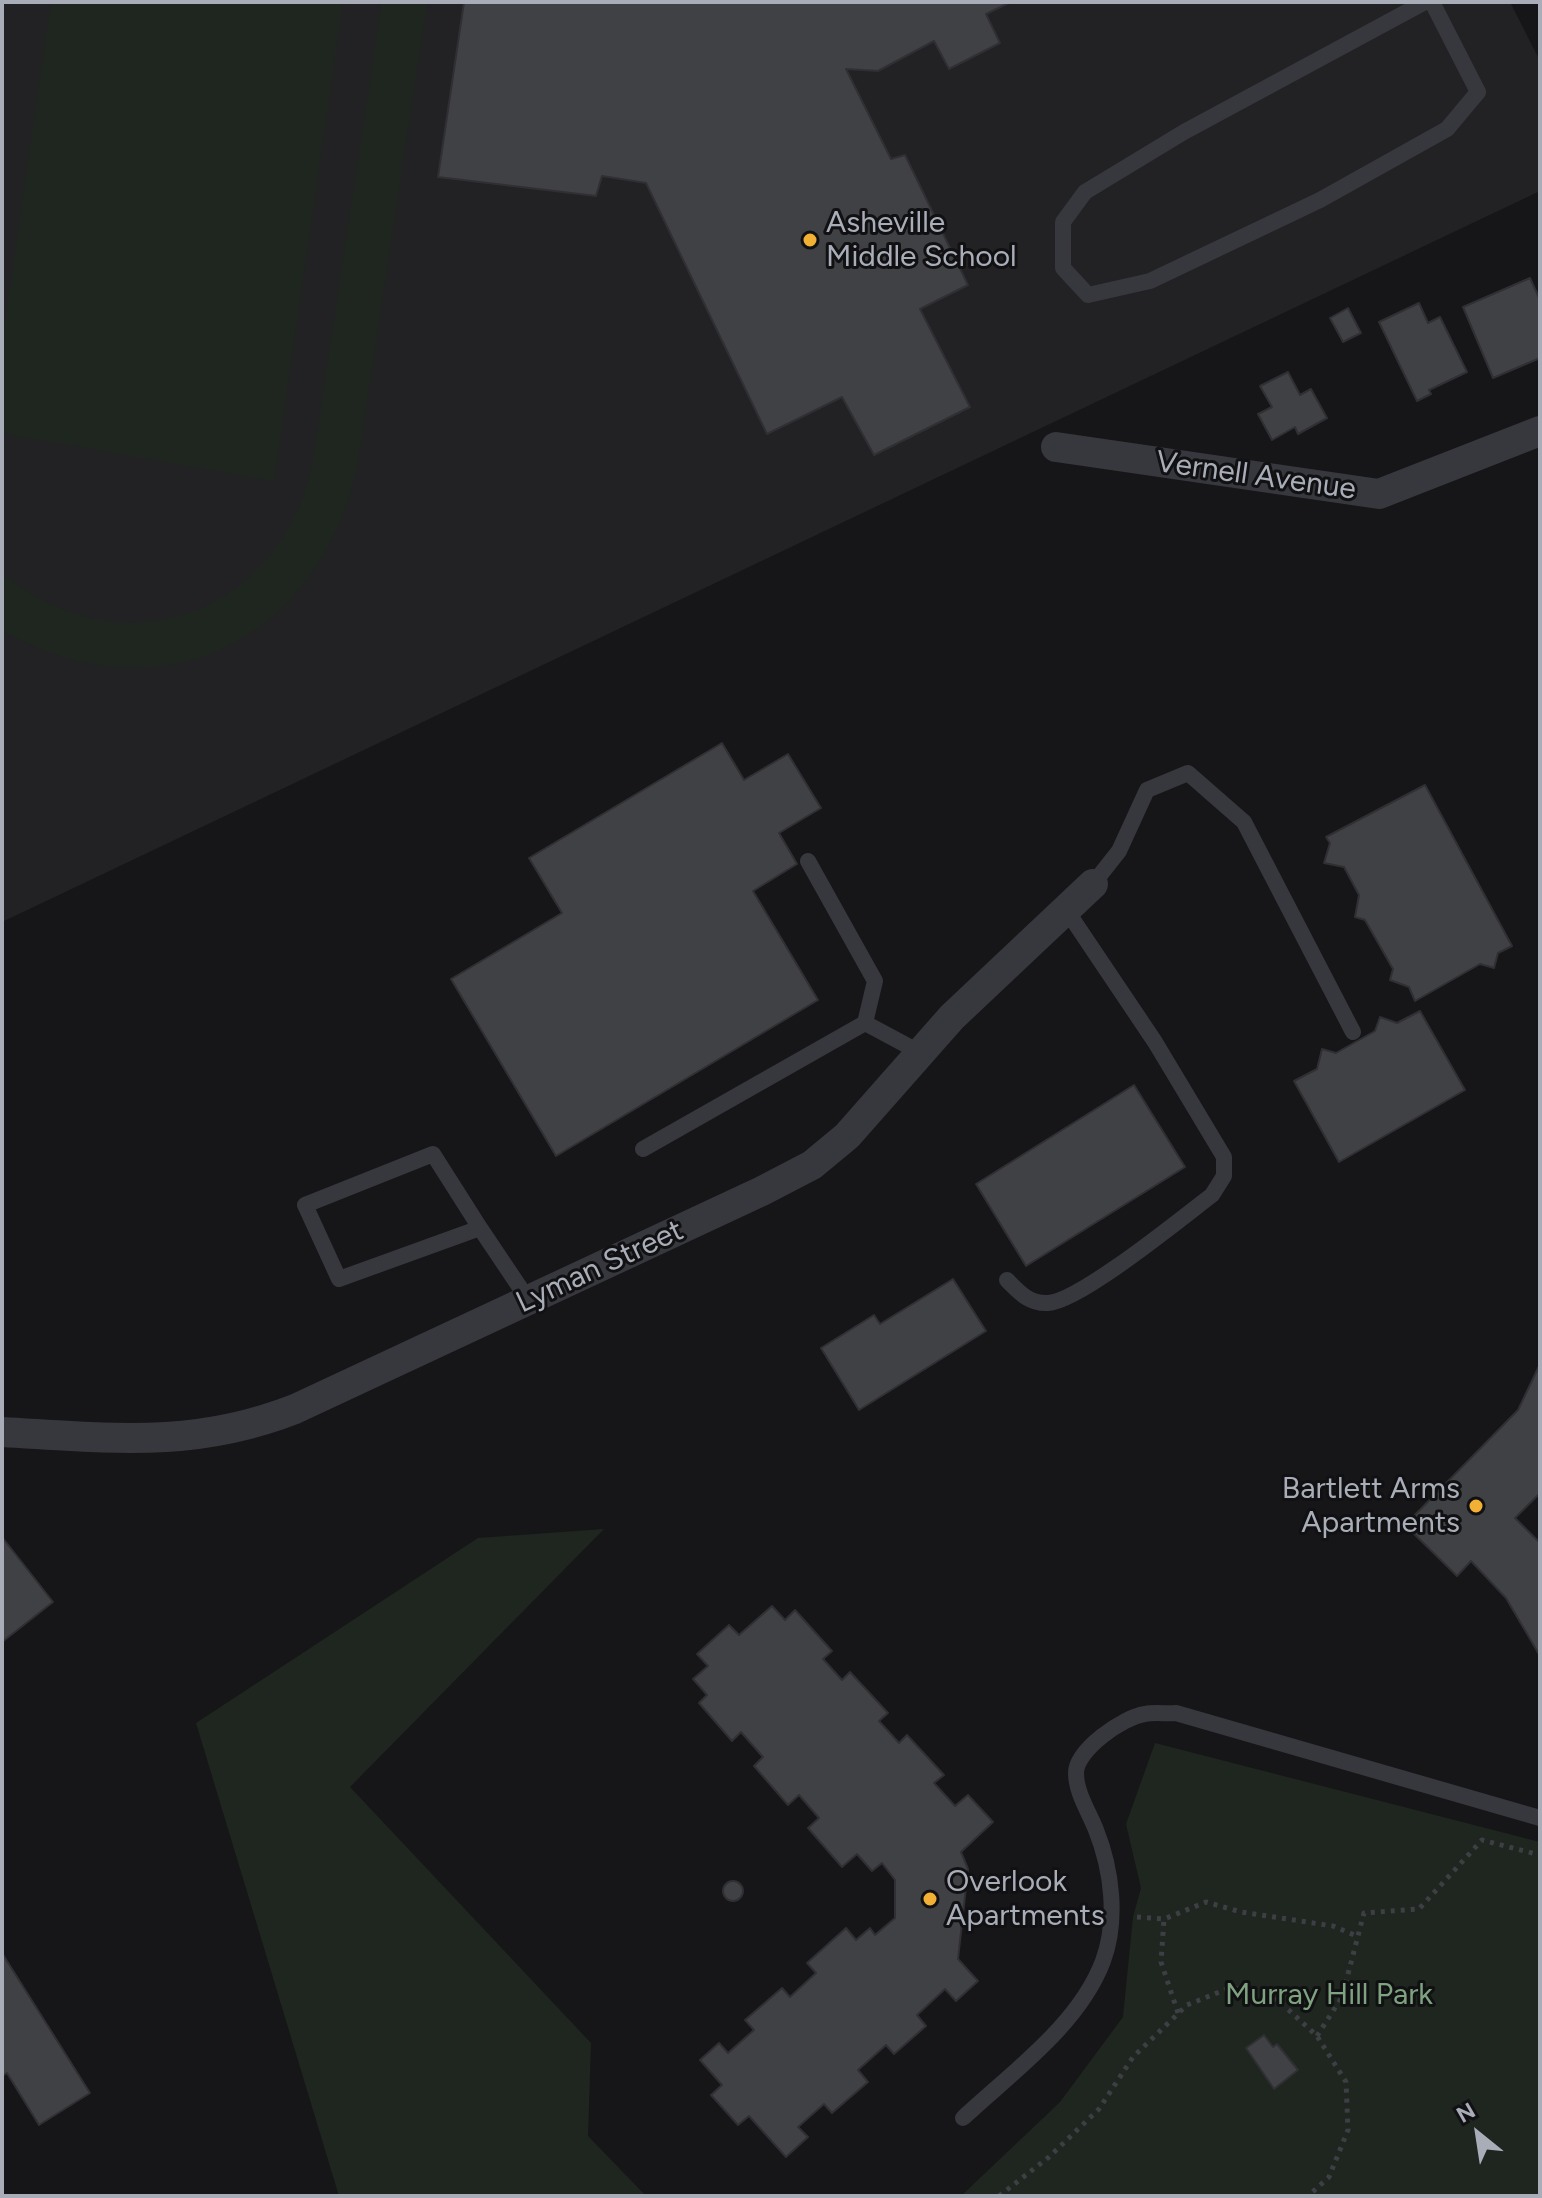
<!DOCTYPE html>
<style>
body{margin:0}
#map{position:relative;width:1542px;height:2198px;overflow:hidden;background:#161618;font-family:Figtree,sans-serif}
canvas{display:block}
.frame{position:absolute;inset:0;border:4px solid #a8adb8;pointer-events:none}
.north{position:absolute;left:1438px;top:2094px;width:80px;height:80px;-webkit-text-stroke:6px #111113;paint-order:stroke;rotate:330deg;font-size:22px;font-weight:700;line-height:32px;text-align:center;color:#a8adb8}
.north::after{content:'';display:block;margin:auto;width:28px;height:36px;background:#a8adb8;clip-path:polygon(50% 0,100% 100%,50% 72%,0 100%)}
</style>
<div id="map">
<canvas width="1542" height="2198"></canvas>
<div class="frame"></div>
<div class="north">N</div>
</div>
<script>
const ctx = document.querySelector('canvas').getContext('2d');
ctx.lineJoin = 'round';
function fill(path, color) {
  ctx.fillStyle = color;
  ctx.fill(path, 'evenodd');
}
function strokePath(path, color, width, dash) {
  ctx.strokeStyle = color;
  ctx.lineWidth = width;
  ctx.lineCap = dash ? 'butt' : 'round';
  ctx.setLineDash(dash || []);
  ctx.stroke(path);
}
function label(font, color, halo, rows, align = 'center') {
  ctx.font = font + ' Figtree,sans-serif';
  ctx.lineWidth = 6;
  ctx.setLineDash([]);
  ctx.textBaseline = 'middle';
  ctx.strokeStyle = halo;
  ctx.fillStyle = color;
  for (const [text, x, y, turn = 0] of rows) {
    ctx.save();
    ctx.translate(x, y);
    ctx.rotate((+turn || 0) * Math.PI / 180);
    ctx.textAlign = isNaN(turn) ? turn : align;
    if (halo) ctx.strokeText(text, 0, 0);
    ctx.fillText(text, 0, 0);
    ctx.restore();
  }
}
const built = new Path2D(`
 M2,2H1510L1540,61V191L2,922Z`);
const green = new Path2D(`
 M51,2H343L274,481L2,433V343Z
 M382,2H427L356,473C314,644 158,719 2,630V573C121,672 279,616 312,466Z
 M604,1529L350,1787L591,2043L588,2136L646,2196H339L196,1723L478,1538Z
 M1155,1743L1540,1842V2196H961L1060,2102L1123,2017L1133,1917L1141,1888L1126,1824Z`);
const building = new Path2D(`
 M464,2H1011L986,14L1000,43L949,69L934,41L878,71L846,69L891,159L905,155L968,285L920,309L970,407L874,455L842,397L767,434L646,183L602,176L596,196L438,177Z
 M1530,278L1540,300V358L1493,378L1463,307Z
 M1419,303L1428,323L1440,317L1467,372L1429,390L1431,394L1417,401L1379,322Z
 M1348,308L1361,333L1343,342L1330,318Z
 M1288,372L1300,395L1311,389L1327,418L1298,434L1295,427L1272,440L1258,414L1272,407L1260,386Z
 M722,743L744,780L788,754L821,808L779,833L797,864L753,891L818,1000L556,1156L451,979L562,913L529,858Z
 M1425,785L1512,946L1498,953L1494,968L1480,964L1415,1001L1409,987L1390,980L1393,969L1365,920L1355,917L1359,895L1344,867L1324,863L1330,843L1326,837Z
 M1420,1011L1465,1090L1339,1162L1294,1081L1317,1069L1322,1049L1336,1053L1375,1031L1380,1017L1397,1023Z
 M1134,1085L1185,1167L1026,1266L976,1184Z
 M953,1279L986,1331L859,1410L821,1348L874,1315L880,1324Z
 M1540,1364V1493L1515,1518L1540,1543V1656L1506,1598L1471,1561L1457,1576L1405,1525L1518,1410Z
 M2,1537L53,1602L2,1642Z
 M772,1606L785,1620L795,1610L832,1651L823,1659L842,1680L850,1672L888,1713L879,1721L899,1743L907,1735L944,1775L934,1783L955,1806L968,1795L993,1822L961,1852L968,1869L958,1959L978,1981L956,2001L945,1989L917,2015L926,2026L894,2054L886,2045L858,2070L868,2082L832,2113L824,2104L798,2127L808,2137L786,2157L749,2116L738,2125L711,2095L722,2085L700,2060L719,2043L728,2053L754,2030L745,2020L782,1988L790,1997L816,1973L807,1963L846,1928L856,1940L870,1928L875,1935L895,1918V1880L882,1863L872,1871L857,1854L842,1867L808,1828L819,1818L799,1795L788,1805L754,1766L763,1757L741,1732L732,1741L699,1703L707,1695L693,1679L708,1666L697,1654L729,1625L739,1635Z
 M723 1891a10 10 0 1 1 20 0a10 10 0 1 1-20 0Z
 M2,1953L90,2093L39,2125L7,2073L2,2076Z
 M1264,2035L1273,2047L1277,2044L1298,2070L1274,2089L1246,2048Z`);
const path = new Path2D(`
 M1137,1917L1164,1919
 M1178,2013L1161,1962L1164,1919L1206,1902L1241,1912L1333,1926L1359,1937
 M1317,2036L1342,1997L1364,1913L1419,1909L1482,1840L1540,1855
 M999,2196L1049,2157L1099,2109L1133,2057L1187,2005L1232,1987L1279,2001L1317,2036L1346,2082L1348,2130L1329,2177L1308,2196`);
const lane = new Path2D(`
 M1425,2L1184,132L1085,192L1063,222V268L1088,295L1150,281L1320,200L1447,129L1478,92L1432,2
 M808,861L875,981L865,1023
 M1093,884L1119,851L1147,790L1188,773L1244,822L1353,1032
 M643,1149L865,1023L921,1053
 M480,1228L433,1154L305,1205L339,1279L480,1228L529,1301
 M1007,1280C1019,1292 1029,1304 1048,1303C1079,1302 1183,1217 1212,1195L1224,1176V1157L1155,1042L1067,911
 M963,2118C1011,2073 1079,2025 1103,1961C1118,1920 1112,1870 1096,1830C1089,1812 1076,1793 1076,1773C1076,1750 1123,1717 1145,1714C1155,1712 1166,1714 1176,1713L1540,1818`);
const street = new Path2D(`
 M1056,447L1379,494L1540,431
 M2,1432C109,1438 193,1449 295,1409L762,1191L812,1165L847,1136L952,1017L1093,884`);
const markers = [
 [810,240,8,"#f2b134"],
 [1476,1506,8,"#f2b134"],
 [930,1899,8,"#f2b134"]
];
const poiNames = [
 ["Asheville",826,223],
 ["Middle School",826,257],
 ["Bartlett Arms",1460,1489,"right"],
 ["Apartments",1460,1523,"right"],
 ["Overlook",946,1882],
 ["Apartments",946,1916]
];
const streetNames = [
 ["Vernell Avenue",1256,476,8],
 ["Lyman Street",600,1267,-25]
];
const parkNames = [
 ["Murray Hill Park",1329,1995]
];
fill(built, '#222225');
fill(green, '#1e261f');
fill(building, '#404145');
strokePath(building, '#303034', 2);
strokePath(path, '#3d3f44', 5, [4, 6]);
strokePath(lane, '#37383d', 16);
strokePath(street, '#37383d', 30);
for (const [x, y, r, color] of markers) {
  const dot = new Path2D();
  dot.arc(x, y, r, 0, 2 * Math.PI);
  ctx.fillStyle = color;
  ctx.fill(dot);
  strokePath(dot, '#111113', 3);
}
label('30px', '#a8adb8', '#111113', poiNames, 'left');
label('30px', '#a8adb8', '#111113', streetNames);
label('30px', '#7fa381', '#111113', parkNames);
</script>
